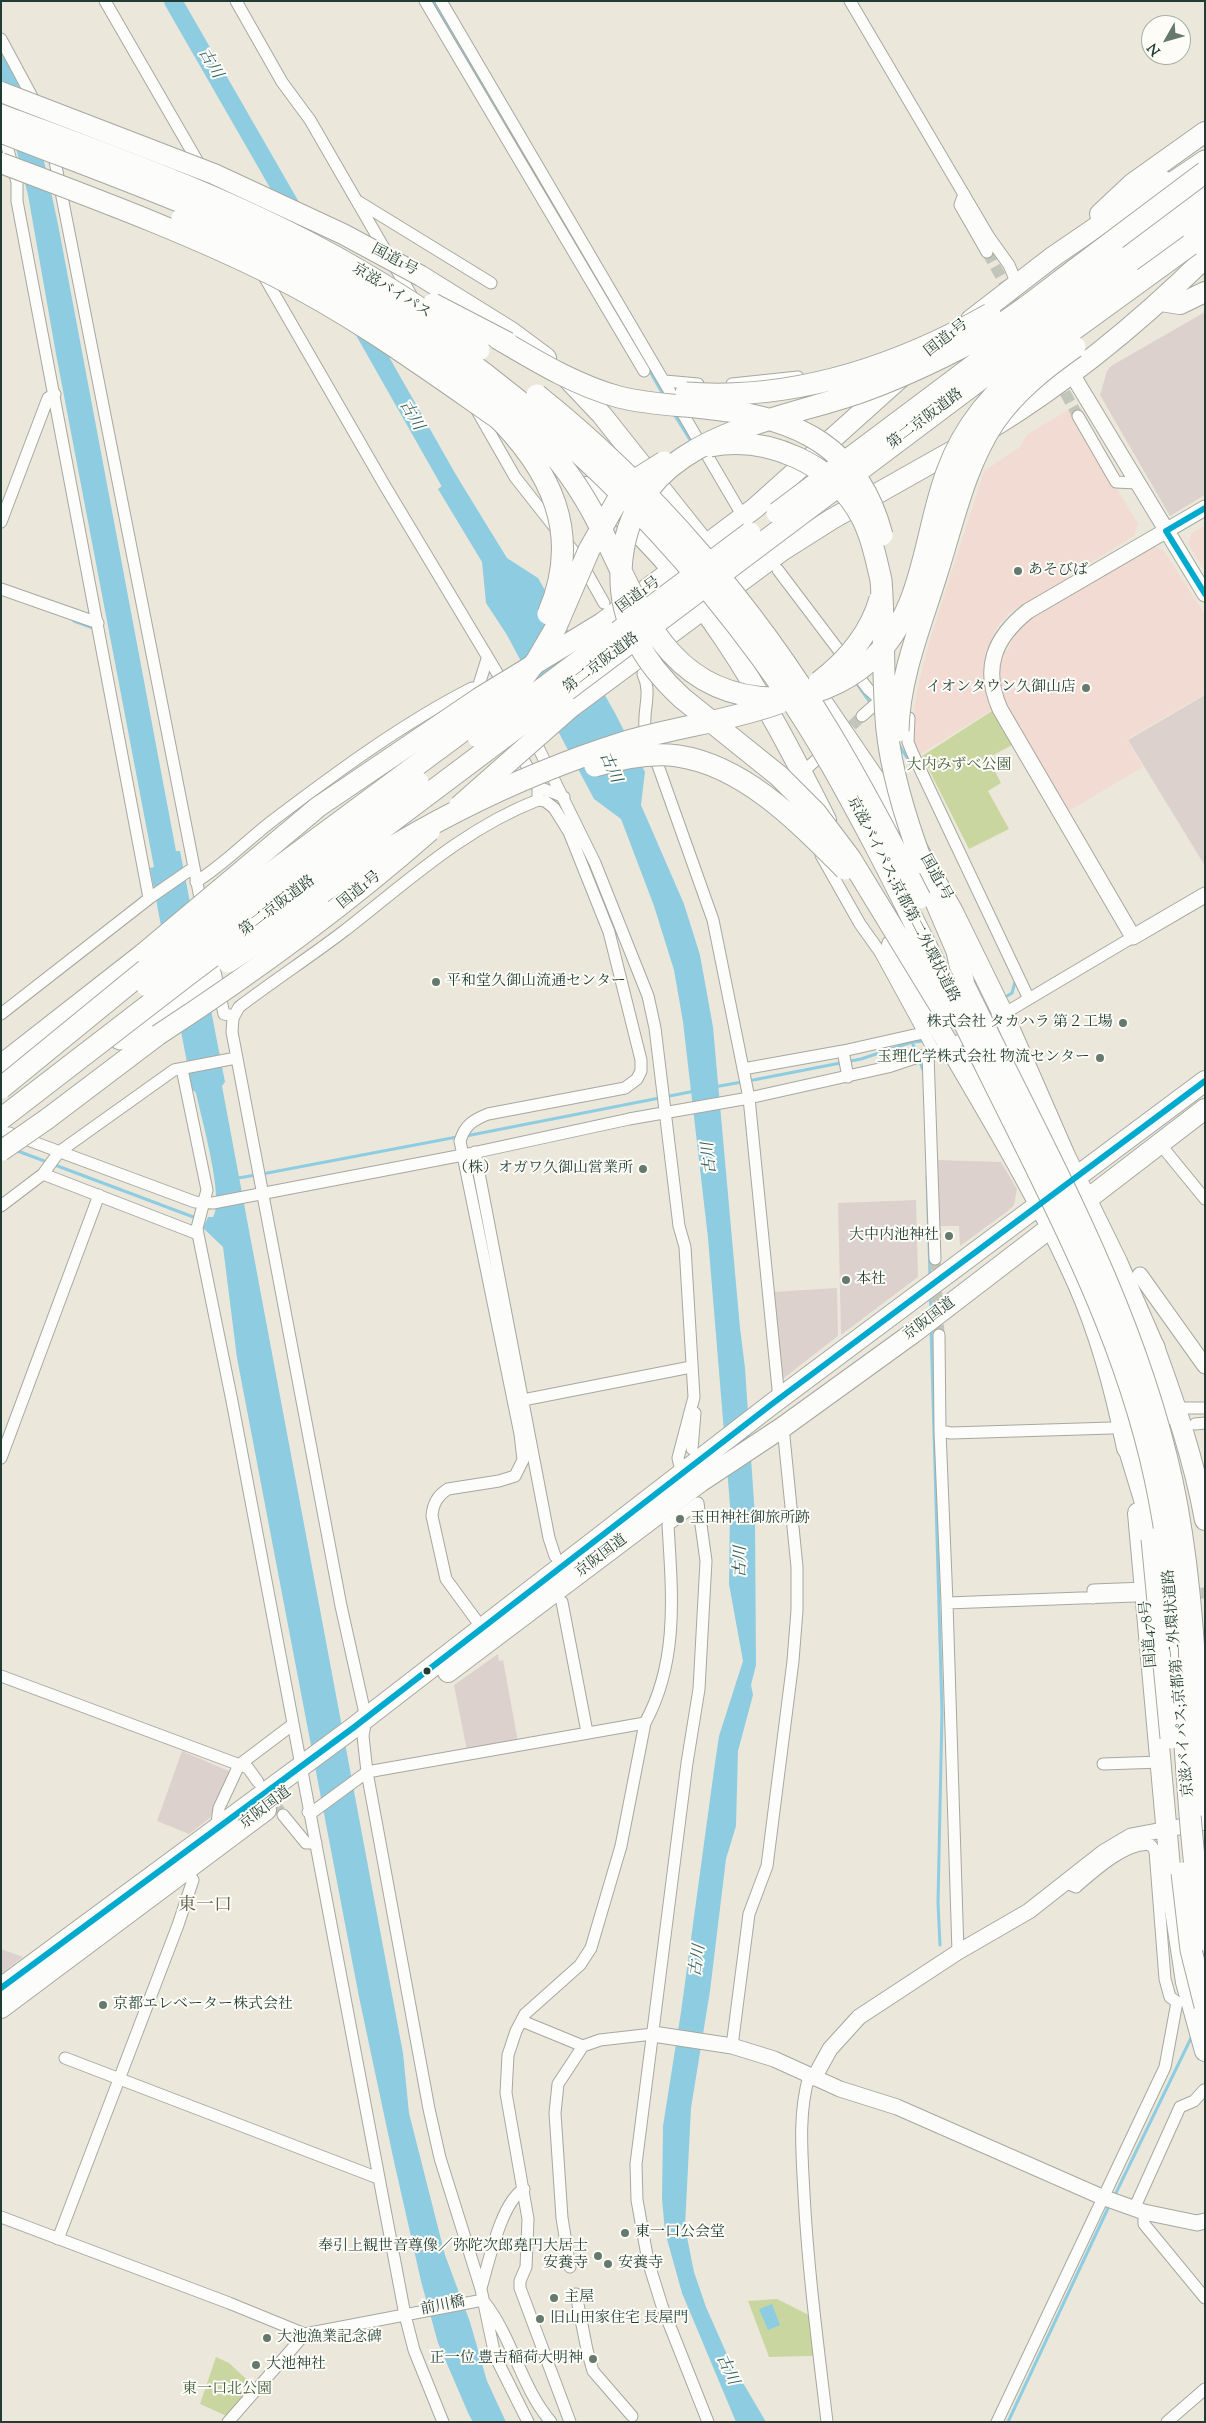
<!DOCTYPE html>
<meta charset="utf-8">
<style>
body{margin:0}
#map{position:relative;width:1206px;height:2423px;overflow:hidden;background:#ebe8db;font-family:"Sorts Mill Goudy",serif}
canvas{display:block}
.frame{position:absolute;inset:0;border:2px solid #1f3d34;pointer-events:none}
.north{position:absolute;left:1141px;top:15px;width:50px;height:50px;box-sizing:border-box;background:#fdfcf7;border:1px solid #a4b0a9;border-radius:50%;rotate:232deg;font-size:14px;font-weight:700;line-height:20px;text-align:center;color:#1f3d34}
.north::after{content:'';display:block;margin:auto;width:18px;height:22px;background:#66796e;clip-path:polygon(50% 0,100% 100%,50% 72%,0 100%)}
</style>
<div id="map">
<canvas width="1206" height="2423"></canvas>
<div class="frame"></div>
<div class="north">N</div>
</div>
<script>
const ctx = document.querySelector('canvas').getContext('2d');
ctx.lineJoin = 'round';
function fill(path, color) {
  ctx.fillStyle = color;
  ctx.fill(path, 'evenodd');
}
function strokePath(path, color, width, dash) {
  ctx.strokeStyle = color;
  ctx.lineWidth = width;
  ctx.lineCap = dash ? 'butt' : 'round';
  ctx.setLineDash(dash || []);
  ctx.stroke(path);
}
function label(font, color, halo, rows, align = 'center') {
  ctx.font = font + ' "Sorts Mill Goudy","Noto Serif JP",serif';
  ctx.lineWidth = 4;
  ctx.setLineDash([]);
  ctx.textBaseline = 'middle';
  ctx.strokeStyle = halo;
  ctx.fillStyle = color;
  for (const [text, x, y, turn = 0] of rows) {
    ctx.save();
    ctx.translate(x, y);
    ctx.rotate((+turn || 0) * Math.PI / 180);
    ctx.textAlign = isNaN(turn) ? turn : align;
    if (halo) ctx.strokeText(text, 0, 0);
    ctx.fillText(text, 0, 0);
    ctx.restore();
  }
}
const built = new Path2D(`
 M1069,409L1138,524L1134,536L1071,574L1062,583L1010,612L998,626L987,651L986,684L992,710L919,755L913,747V740L914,710L919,682L929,643L984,471L1020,447L1027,435Z
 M1205,525V571L1188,544L1192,533Z
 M1154,546L1163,550L1205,614V694L1127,739L1143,767L1067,812L1001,699L998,685L1001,655L1008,650L1019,627L1026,621Z`);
const industrial = new Path2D(`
 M1205,312V495L1170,516L1100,395L1107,371L1111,366Z
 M1205,695V866L1128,740Z
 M937,1160L1001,1162L1017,1189L1014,1205L1008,1211L960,1246L959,1226H939Z
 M916,1200L918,1277L841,1335L838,1203Z
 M837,1288L838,1336L780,1381L772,1292Z
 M498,1654L499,1661L503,1660L518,1742L467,1751L454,1685Z
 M182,1751L231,1772L210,1818L189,1834L157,1821Z
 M1,1949L23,1957L1,1974Z`);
const green = new Path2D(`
 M992,711L1012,745L988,758L1001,783L988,791L1009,829L969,849L922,756Z
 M777,2299L811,2316L817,2359L813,2356L769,2357L748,2301Z
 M216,2357L229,2363L256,2388L229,2417L200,2404Z`);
const water = new Path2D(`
 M1,52C34,105 45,163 58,224L176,851H180L225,1082L222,1086L403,2053L409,2113L445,2255L470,2322L487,2381L506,2422H473L469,2415L438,2343L421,2281L393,2157L359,1997L237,1358L223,1247L203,1228L208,1217H213C225,1200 201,1117 196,1093L192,1089L150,868L154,867L56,354L28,195L1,90Z
 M456,475L507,558L538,578L615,713L645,772L641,805L684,904L700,955L713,1027L740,1328L745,1368L755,1517L756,1665L751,1685L753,1695L738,1751L736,1826L726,1859L710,1991L691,2108L685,2227L694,2272L706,2307L729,2359L766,2422H736L682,2293L665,2232L662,2199L663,2126L681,2012L714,1770L719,1736L743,1661L729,1584L730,1505L708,1238L683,1022L674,970L654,906L621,819L594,799L507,635L486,603L482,562L438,489Z
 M772,2304L780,2325L768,2330L759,2309Z`);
const stream = new Path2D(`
 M433,1L519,144
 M590,266L626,330
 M648,368L664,396
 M674,414L692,443
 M74,621L93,628
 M855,681L871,704
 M899,745L913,767
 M1002,999L1012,993L1015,982
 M912,1042L923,1070
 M748,1081L861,1059L912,1042L925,1041
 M714,1087L742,1082
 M466,1136L695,1091
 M15,1150L196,1218
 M262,1174L457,1137
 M927,1176L930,1277
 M238,1178L256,1175
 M930,1296L931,1309
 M931,1328L942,1712L938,1903L940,1945
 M1114,2197L1192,2036
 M1008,2422L1110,2204`);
const river = new Path2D(`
 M173,1L315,248
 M360,324L461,502`);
const minorTunnel = new Path2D(`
 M987,252L1022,314
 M1057,378L1078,416
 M840,737L862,716
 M935,1259L939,1335
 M1184,1594L1205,1593
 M264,1789L283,1815`);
const minor = new Path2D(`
 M105,1L202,169
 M236,1L282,82L310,120L414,300
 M425,1L644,371
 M441,1L738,508
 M850,1L989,237L1009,265L1017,284
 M1,39L37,106
 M3,132L17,182V201L149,898
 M53,151L202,908
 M964,194L960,205L987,252
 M359,202L491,283
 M261,271L385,486L505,686
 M665,381L698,384
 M732,384L798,377
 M475,407L515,477L578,557L604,603
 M1078,416L1116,482L1137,483
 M1,522L48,398L55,394
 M778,570L868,689L886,705
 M1,589L98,623
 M643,674C652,694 643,707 645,729L713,920L749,1098L779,1399
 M478,688L487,659
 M862,716L879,701
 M909,718L908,742L912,752L1029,999
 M532,735L595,863L648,996L655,1028L679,1226L685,1247L694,1397L678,1458L682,1475
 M517,749L538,785V800C463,829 406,883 344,931C310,957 273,981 239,1007L233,1018L232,1032L341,1606L366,1718L363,1736L367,1772L429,2109L440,2158L481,2289L495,2356L528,2422
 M806,769L825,752
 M539,787L564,797
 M821,855L860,924L880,952L934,1051
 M196,882C225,864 249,838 276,818C337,772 403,723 472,688H478L487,699
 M211,953L224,1014L234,1016
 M1,1014L151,897L190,870H194
 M843,1051L848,1077
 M928,1054L935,1259
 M182,1069L207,1190L197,1228L198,1234L232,1401L405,2315L414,2350L443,2422
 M743,1069L843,1051L923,1033
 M1,1130L195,1202L213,1203L463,1155L629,1119L749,1098L888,1067L948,1047L1133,937
 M1160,1144L1205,1199
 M475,1152L549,1538L555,1556
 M43,1174L198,1234
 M1,1206L43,1174L59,1152L174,1070L236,1058
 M939,1335L940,1431L947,1603L1135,1596
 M523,1400L691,1367
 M1177,1408H1205
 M1195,1424L1205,1423
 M940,1431L951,1433L1112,1428
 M692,1449L695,1413
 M1,1458L99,1195
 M668,1525L698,1503L706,1561L699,1689L687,1763L636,2164L637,2200L648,2261L662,2306L708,2422
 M1093,1598V1590L1146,1588
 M562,1602L587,1732
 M947,1603L958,1952
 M482,1628L446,1579L432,1516C433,1504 437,1496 448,1489L499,1481L515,1476L523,1460L520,1434L460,1141C465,1125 473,1120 488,1114L625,1088L637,1079L641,1071V1060L609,932L569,832L554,808L545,801L538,800
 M1,1676L248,1768L258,1782
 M1103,1764L1161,1762
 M308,1812L314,1811L367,1772L645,1723
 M283,1815L306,1843H316
 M216,1830L219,1808L239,1765L292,1725
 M522,2021L583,2046
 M732,2046L749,1914L767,1866L793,1661L797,1610V1567L783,1427
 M65,2058L378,2178
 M809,2076C798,2114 802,2154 804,2194C808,2270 818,2346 827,2422
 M1134,2209L1180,2107L1194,2101L1204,2090
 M1144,2212V2224L1205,2298
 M1,2217L229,2303L305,2334
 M58,2239L178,1925L193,1880L186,1870
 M570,2267L562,2218L555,2113L558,2084L583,2046L600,2040L653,2034
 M481,2288C489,2262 501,2202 524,2189
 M576,2294L587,2350L593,2371L632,2416
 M485,2303C513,2339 521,2387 551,2422
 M228,2422L305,2334L483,2300
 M570,2422L520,2288V2281L526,2267L528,2219L506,2093L508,2055L516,2031L525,2014L580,1965L591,1948L621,1846L645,1723C679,1661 672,1593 668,1525
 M997,2422L1165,2067L1177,2002L1170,1997L1165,1979L1155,1851L1151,1845C1128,1840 1092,1873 1076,1887L1067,1883
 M1167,2422L1205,2389`);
const tertiary = new Path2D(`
 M1067,366L1205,594
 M1205,508L1028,611C994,638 982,668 1000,709L1133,937L1205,895
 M1140,1275L1205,1366
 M653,2034L732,2046L774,2059L840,2089L897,2107L1102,2197L1144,2212L1197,2223L1205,2221
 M814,2078L830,2049L859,2017L958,1952L1029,1911L1104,1852L1131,1836L1205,1822`);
const trunk = new Path2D(`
 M1100,214L1132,184L1205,132
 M421,276L511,332L546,358
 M1161,301L1180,304L1205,292
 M971,320L1054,256L1164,181
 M567,378L602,415L706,546
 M990,429C1068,381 1139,323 1205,258
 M587,487C699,575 763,695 826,820
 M602,623L755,508L900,378
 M813,689L895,809L953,912L1003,1014L1065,1156L1117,1262L1154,1347C1175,1404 1194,1460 1205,1520
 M570,708L783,550L832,519L965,444
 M892,945C953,1058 1026,1166 1078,1284C1101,1336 1116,1393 1127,1448
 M1,1065L144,953
 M47,1119L158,1035
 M1138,1513L1172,1890L1186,1982L1205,2051
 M448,1672L700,1482L783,1427L913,1333L1205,1109
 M1,1988L353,1728L772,1404L1205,1081
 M1,2008L266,1810`);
const motorway = new Path2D(`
 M1153,196L1205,161
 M1190,245L1205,235
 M1118,257L1205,191
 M1127,269L1205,211
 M930,888L957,951L964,985
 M120,1039L204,980
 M1154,1347L1167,1414
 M1124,1432L1145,1501L1152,1539`);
const trunkBridge = new Path2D(`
 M1,92L214,174L343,234L421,276
 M1,163C93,198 186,232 274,276C356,317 429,371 504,423
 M459,806L570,708
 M144,953L318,807L479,698L602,623
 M158,1035C253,973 344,907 430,831
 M1,1151L47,1119`);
const motorwayBridge = new Path2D(`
 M1,115C97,151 194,185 286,231C353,264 419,305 479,350
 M1,132C108,174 218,212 319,266C507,369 663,515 785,691C819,740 848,794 876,847C923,938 968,1031 1014,1123C1071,1237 1128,1352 1155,1478C1188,1630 1179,1787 1205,1940
 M182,218C277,261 370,309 455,371C477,386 500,402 520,420C549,446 574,478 593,513C636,595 661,696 773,698C808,699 844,684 870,661C925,612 923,536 947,472C964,425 994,391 1033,359L1190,245
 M433,304L508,343
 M497,338C536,361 575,385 619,397C650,405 682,405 713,409C798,418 859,447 882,535
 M686,393C794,401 896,367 990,314
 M537,395C651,486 754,606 829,731C862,786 891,841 920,898
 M492,412C551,469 583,534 548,614
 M710,446C768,435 834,464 862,518C872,538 876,559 881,580C885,630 882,680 887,730C892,776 906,820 922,863
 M777,513L1118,257
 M819,682C848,660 870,634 880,599
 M898,731C899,677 921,625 937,573C953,523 965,465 995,421C1016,391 1045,368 1075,347
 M478,737L750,533
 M595,766C622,758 650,752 678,756C745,766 799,823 845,869
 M303,906C402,834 508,779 625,742C676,727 729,721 779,703
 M228,962L318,904
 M964,985C1042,1146 1134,1305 1172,1481C1195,1588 1195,1697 1205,1806
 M147,986L418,782
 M947,1017L850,858L816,813L779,776L682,698C645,664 619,623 621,571C627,440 757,426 855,394C896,380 934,362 972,342C1010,321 1043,294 1077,268C1120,236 1162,204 1205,172
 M1,1088L198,927L468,727L518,685L537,660L555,629L589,550L617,501L640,477L664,462
 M1,1119L189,974L1127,269
 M1152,1539L1171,1738
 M1182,1873L1191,1950L1205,2006`);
const bus1 = new Path2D(`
 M1166,531L1205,594
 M1166,531L1205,508
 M1,1988L353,1728L772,1404L1205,1081`);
const markers = [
 [1018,571,5,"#66796e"],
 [1086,688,5,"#66796e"],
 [436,982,5,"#66796e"],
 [1123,1023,5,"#66796e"],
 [1100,1058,5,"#66796e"],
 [643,1169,5,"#66796e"],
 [949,1236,5,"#66796e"],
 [846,1280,5,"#66796e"],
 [680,1519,5,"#66796e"],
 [427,1671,4.5,"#1f3d34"],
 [103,2005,5,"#66796e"],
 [625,2233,5,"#66796e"],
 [598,2256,5,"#66796e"],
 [608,2264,5,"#66796e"],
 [554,2298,5,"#66796e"],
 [540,2319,5,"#66796e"],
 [267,2338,5,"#66796e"],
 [593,2359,5,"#66796e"],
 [256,2365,5,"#66796e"]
];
const streetNames = [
 ["国道1号",394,261,28],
 ["京滋バイパス",391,292,32],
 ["国道1号",947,339,-38],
 ["第二京阪道路",926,420,-37],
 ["国道1号",639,596,-36],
 ["第二京阪道路",602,664,-37],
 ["国道1号",935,878,61],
 ["国道1号",360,891,-39],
 ["京滋バイパス;京都第二外環状道路",902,900,63],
 ["第二京阪道路",278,907,-37],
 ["京阪国道",930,1320,-37],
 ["京阪国道",602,1557,-37],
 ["国道478号",1150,1634,-95],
 ["京滋バイパス;京都第二外環状道路",1180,1683,-95],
 ["京阪国道",266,1809,-37],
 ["前川橋",443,2307,-11]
];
const poiNames = [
 ["あそびば",1028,571],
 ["イオンタウン久御山店",1076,688,"right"],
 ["平和堂久御山流通センター",446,982],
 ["株式会社 タカハラ 第２工場",1113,1023,"right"],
 ["玉理化学株式会社 物流センター",1090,1058,"right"],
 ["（株）オガワ久御山営業所",633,1169,"right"],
 ["大中内池神社",939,1236,"right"],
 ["本社",856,1280],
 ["玉田神社御旅所跡",690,1519],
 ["京都エレベーター株式会社",113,2005],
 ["東一口公会堂",635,2233],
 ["奉引上観世音尊像／弥陀次郎堯円大居士",588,2247,"right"],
 ["安養寺",588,2264,"right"],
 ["安養寺",618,2264],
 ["主屋",564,2298],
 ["旧山田家住宅 長屋門",550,2319],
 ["大池漁業記念碑",277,2338],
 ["正一位 豊吉稲荷大明神",583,2359,"right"],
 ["大池神社",266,2365]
];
const parkNames = [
 ["大内みずべ公園",959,766],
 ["東一口北公園",227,2390]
];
const waterNames = [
 ["古川",209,64,60],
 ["古川",410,416,60],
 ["古川",609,768,66],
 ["古川",711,1158,-96],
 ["古川",742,1562,-89],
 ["古川",699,1961,-82],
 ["古川",726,2370,65]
];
const quarterNames = [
 ["東一口",205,1907]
];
fill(built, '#f2dbd3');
fill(industrial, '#ddd1ce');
fill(green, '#cad69f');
fill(water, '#8ecde1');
strokePath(stream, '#8ecde1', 3);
strokePath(river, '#8ecde1', 18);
strokePath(minorTunnel, '#c2c6ba', 11, [11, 5.5]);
strokePath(minor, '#a6a8a0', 13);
strokePath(tertiary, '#a6a8a0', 17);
strokePath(trunk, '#a6a8a0', 22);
strokePath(motorway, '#a6a8a0', 23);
strokePath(minor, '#fcfcfa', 11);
strokePath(tertiary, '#fcfcfa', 15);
strokePath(trunk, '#fcfcfa', 20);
strokePath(motorway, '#fcfcfa', 21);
strokePath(trunkBridge, '#a6a8a0', 22, []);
strokePath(motorwayBridge, '#a6a8a0', 23, []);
strokePath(trunkBridge, '#fcfcfa', 20);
strokePath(motorwayBridge, '#fcfcfa', 21);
strokePath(bus1, '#00a9ce', 6);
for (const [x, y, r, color] of markers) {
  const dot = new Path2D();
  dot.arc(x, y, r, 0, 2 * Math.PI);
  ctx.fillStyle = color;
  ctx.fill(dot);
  strokePath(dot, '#fdfcf7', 2);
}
label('15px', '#1f3d34', '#fdfcf7', streetNames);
label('15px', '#1f3d34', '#fdfcf7', poiNames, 'left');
label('15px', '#436042', '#fdfcf7', parkNames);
label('italic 16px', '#315e60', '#fdfcf7', waterNames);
label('18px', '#5f614c', '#fdfcf7', quarterNames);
</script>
